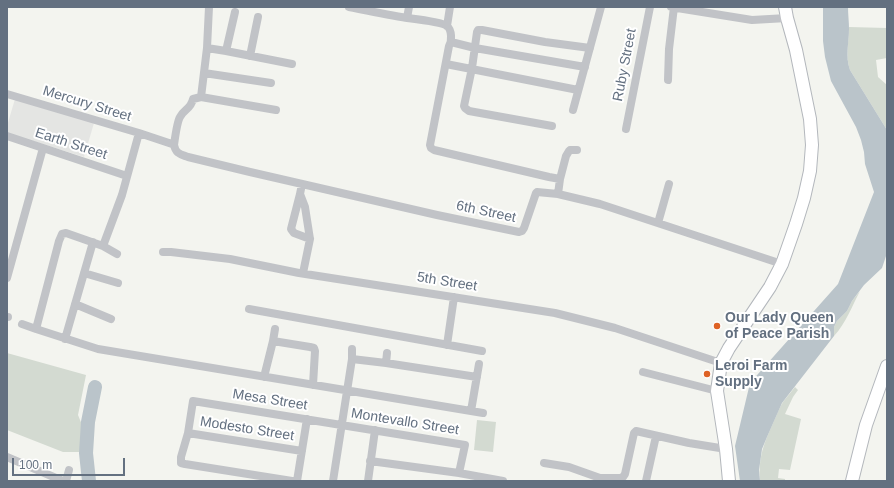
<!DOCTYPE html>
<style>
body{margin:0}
#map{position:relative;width:894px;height:488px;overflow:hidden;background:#f3f4ef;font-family:Helvetica,sans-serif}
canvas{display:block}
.frame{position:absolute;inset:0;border:8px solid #637080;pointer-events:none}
.scale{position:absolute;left:12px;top:458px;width:113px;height:18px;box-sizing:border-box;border:2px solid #637080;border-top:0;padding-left:5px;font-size:12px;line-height:14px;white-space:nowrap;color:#637080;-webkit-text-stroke:3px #fff;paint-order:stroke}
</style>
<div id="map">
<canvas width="894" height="488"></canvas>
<div class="frame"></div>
<div class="scale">100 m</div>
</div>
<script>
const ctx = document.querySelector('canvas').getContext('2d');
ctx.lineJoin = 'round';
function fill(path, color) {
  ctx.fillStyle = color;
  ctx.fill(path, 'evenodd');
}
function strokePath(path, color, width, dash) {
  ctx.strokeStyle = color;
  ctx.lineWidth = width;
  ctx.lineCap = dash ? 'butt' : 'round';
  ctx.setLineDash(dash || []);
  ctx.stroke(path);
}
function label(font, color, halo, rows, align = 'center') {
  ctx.font = font + ' Helvetica,sans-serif';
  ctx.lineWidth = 4;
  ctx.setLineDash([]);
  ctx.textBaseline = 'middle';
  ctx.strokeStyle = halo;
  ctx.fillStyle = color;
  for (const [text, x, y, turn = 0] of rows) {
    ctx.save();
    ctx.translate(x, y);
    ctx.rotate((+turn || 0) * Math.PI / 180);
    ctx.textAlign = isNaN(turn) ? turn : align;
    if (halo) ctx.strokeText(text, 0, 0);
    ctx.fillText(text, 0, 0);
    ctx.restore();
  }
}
const built = new Path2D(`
 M15,99L94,123L84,157L7,133V126Z`);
const green = new Path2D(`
 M849,27L887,28V58L876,60L878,77L887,85V130L850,70C845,56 849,42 849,27Z
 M860,291C852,306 846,323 834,336V327L837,321L847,311L852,301Z
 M7,353L86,375L78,415L85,432L93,437L89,463L85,461L82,452H63L7,430Z
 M795,387L798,390L793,397L785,414L801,419L790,470L779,469L778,478L785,479V481H760C758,457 764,443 774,421C777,415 779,408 783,402C787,397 791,392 795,387Z
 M477,420L496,422L493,452L474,450Z`);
const water = new Path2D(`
 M823,7H848C848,14 849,22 849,29C849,43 845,56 850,70L887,130V253L882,268L864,285L852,301L847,311L837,321L834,327V336L782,403L767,437L762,449L759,470L760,481H740L735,446L750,383L838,284L874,192L865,164L864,152L861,140L856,127L831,81L825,57L823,41Z`);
const river = new Path2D(`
 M89,481L86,453L88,422L95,387`);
const street = new Path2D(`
 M349,7C369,11 388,15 407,18C415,19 442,22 447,26C452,30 452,41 449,46L430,145L431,148L434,150L549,177L560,179L558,194
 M671,7L752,20L787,18
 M407,18L409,7
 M447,26L450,7
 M451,42L475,48L585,67
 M207,48L226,51L292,64
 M226,51L235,12
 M250,56L258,17
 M446,64L578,90
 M204,73L271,83
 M668,80L669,49L674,7
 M7,94L139,133L172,144L174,145C176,154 180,154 188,157L250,172L437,215L519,232L522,231L524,228L536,193L537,192L558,194L600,204L782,264
 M201,97L276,110
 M573,110L601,7
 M552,126L469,111L465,108L464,106L472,68L477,32L478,30H482L545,42L590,48
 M626,129L650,7
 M7,136L127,176
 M174,145C175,138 177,122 180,117C184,109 191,109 193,99L201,97L207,48L209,7
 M560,179L566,156L569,151L570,150H577
 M302,184L300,194L305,207L310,239L303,273
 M300,194L291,229L294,233L310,239
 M658,223L669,184
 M103,246L122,195L139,133
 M163,252H171L230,259L299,273L555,313L615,328L721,363
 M84,273L118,283
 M7,278L43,148
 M75,304L111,319
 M249,309L482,351
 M7,317H8
 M22,324L36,329L98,349L483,413
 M36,329L59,241L62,234L66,233L103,246L117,254
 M65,339L93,242
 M273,341L310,347L314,348L315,351L313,385
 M447,345L454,297
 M387,353L386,363L477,377
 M352,359L386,363
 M643,372L717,391
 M264,377L273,341L275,329
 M471,411L479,364
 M188,433L302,451
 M7,457L63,481
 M370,461L459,473L503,481
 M544,463L569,467L600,478H620L623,477L625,474L634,433L636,431L689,443L726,449
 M66,481L69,470
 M292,481L185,464L181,463V457L188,433L193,401L465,445L459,473
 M297,481L307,419
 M333,481L352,359V349
 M368,481L375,430
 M646,481L656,436`);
const secondary = new Path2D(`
 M729,481L726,449L717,391L721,363L729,348L770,287L782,264L796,224L804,198L810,171L812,145L810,119L796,50L787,18L785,7
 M852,481L866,425L887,366`);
const markers = [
 [717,326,4,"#de6225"],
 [707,374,4,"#de6225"]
];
const streetNames = [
 ["Ruby Street",625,65,-79],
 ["Mercury Street",87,104,17],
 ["Earth Street",71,144,18],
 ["6th Street",486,212,12],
 ["5th Street",447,282,9],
 ["Mesa Street",270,400,9],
 ["Montevallo Street",405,422,9],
 ["Modesto Street",247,429,9]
];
const poiNames = [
 ["Our Lady Queen",725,318],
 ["of Peace Parish",725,334],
 ["Leroi Farm",715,366],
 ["Supply",715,382]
];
fill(built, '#e4e5e3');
fill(green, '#d3dad1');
fill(water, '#bac4ca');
strokePath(river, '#bac4ca', 14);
strokePath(secondary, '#b3b7bc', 14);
strokePath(street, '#c1c3c7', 8);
strokePath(secondary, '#fff', 12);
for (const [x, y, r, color] of markers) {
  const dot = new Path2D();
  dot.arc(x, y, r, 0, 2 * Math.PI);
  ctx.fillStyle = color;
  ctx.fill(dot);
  strokePath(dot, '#fff', 1.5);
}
label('14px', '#637080', '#fff', streetNames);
label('bold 14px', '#637080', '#fff', poiNames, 'left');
</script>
